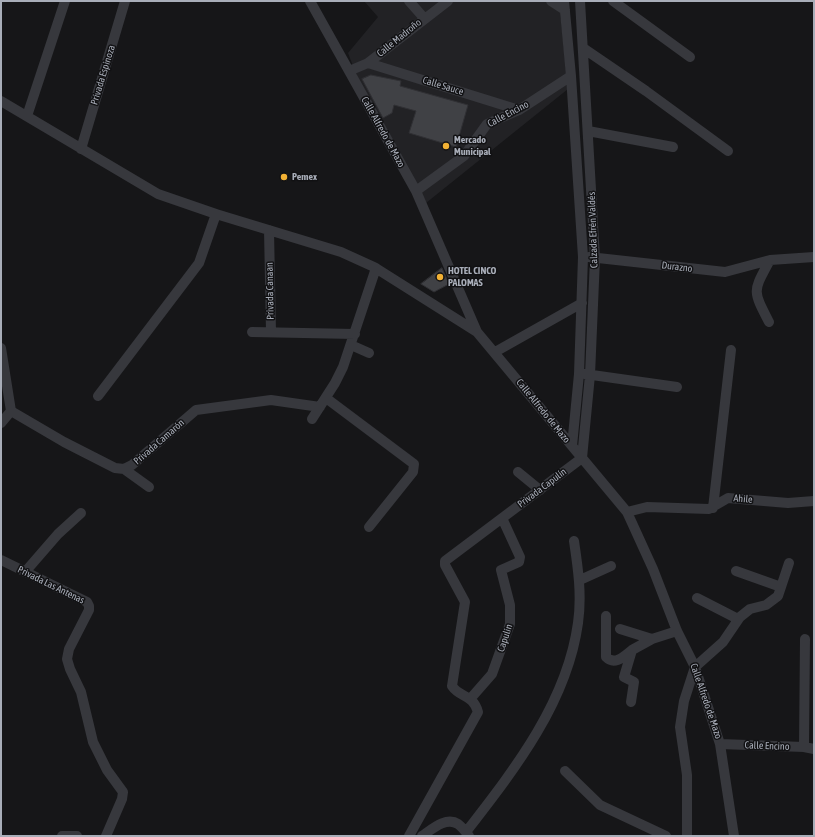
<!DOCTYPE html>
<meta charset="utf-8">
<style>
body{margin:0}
#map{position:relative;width:815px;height:837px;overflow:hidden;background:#161618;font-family:"Asap Condensed",sans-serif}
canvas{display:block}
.frame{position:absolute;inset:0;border:2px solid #a8adb8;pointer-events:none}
</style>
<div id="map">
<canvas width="815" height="837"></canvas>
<div class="frame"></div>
</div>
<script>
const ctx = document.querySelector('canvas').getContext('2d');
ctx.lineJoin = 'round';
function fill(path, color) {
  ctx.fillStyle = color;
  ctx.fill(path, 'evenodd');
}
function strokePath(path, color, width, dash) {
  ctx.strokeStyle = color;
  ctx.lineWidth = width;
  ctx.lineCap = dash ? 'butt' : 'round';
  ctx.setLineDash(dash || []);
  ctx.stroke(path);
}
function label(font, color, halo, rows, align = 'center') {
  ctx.font = font + ' "Asap Condensed",sans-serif';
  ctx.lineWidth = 3;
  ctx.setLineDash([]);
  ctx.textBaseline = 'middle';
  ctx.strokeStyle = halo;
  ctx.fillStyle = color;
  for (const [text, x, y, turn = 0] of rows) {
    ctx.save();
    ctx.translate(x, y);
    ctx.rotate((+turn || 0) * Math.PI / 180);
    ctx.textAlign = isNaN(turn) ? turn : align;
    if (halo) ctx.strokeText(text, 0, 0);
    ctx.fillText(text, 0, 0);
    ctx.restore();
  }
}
const built = new Path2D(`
 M364,1H559L568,89L426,203L358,79L348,53L378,17Z`);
const building = new Path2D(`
 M371,75L401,81L400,86L468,105L456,147L409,133L416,111L394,105L392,113L383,118L362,79Z
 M442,268L449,284L434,292L421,284Z`);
const minor = new Path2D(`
 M310,1L416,191L477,332L627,512L653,569L677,631L695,667L720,744L734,836
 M409,1L424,18
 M551,1L565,10
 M564,1L571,76L583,257L579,374L572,446
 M580,1L595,258L590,375L582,458
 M613,1L690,57
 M583,48L646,91L728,151
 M368,63L519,110
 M349,71L368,63L448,1
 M1,101L158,194L216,214L341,252L374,267L477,332
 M27,116L65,1
 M588,131L673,147
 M81,149L125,1
 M416,191L464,156L487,124L519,110L571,76
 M269,230L271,332
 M589,257L725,272L770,260L814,257
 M769,322C752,289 753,292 770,260
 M252,332L355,334
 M351,345L369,353
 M1,348L11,411L1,423
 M495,352L582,303
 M585,374L677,387
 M98,396L199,263L216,214
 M326,398L414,464L413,472L369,527
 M11,411L64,442L115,468L124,469L132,465L196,410L271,400L320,407
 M312,419L335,383L343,367L376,268
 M124,469L149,487
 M518,472L540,490
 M713,508L731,350
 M627,512L647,507L709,509L728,498L788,503L814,501
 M1,560L87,602L89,606V610L69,649L67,659L70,669L81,692L93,742L107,770L123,792L122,799L106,836
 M736,571L781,587
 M25,572L58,534L81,513
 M580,580L611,566
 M697,598L738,619
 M606,616V657C615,666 624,656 632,650
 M620,629L652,639L677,631
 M471,698L492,674L510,624V605L501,570L519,562L520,557L502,518
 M631,702L634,682L624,677L632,650L652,639
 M720,744L804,747L814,749
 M804,747L805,639
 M565,771L600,805L666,836
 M466,832C514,770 567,703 578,623C582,595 578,568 574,541
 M62,836H77
 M409,836L478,712C473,694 460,698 452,686L465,602L445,565V561L582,458
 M422,836C431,830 446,816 458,824C462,827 466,832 469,836
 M687,836V775L680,727L684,701L695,667L723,642L740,617L750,609L766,605L778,596L789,563`);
const markers = [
 [446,146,4,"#f2b134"],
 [284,177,4,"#f2b134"],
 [440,277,4,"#f2b134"]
];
const streetNames = [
 ["Calle Madroño",399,38,-39],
 ["Privada Espinoza",103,75,-73],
 ["Calle Sauce",443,86,17],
 ["Calle Encino",508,114,-28],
 ["Calle Alfredo de Mazo",383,132,61],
 ["Calzada Efrén Valdés",593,230,-92],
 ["Durazno",677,267,7],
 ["Privada Canaan",270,291,-91],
 ["Calle Alfredo de Mazo",543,411,51],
 ["Privada Camarón",159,442,-41],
 ["Privada Capulín",542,488,-37],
 ["Ahile",743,499,5],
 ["Privada Las Antenas",51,585,26],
 ["Capulin",505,638,-72],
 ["Calle Alfredo de Mazo",706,701,71],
 ["Calle Encino",767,746,2]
];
const poiNames = [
 ["Mercado",454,140],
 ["Municipal",454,152],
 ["Pemex",292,177],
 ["HOTEL CINCO",448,271],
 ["PALOMAS",448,283]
];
fill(built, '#222225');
fill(building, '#404145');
strokePath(building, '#303034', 1);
strokePath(minor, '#37383d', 10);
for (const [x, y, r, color] of markers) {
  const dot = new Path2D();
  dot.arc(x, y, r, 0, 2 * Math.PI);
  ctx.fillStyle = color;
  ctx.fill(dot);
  strokePath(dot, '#111113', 1.5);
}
label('10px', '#a8adb8', '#111113', streetNames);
label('bold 10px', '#a8adb8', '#111113', poiNames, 'left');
</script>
